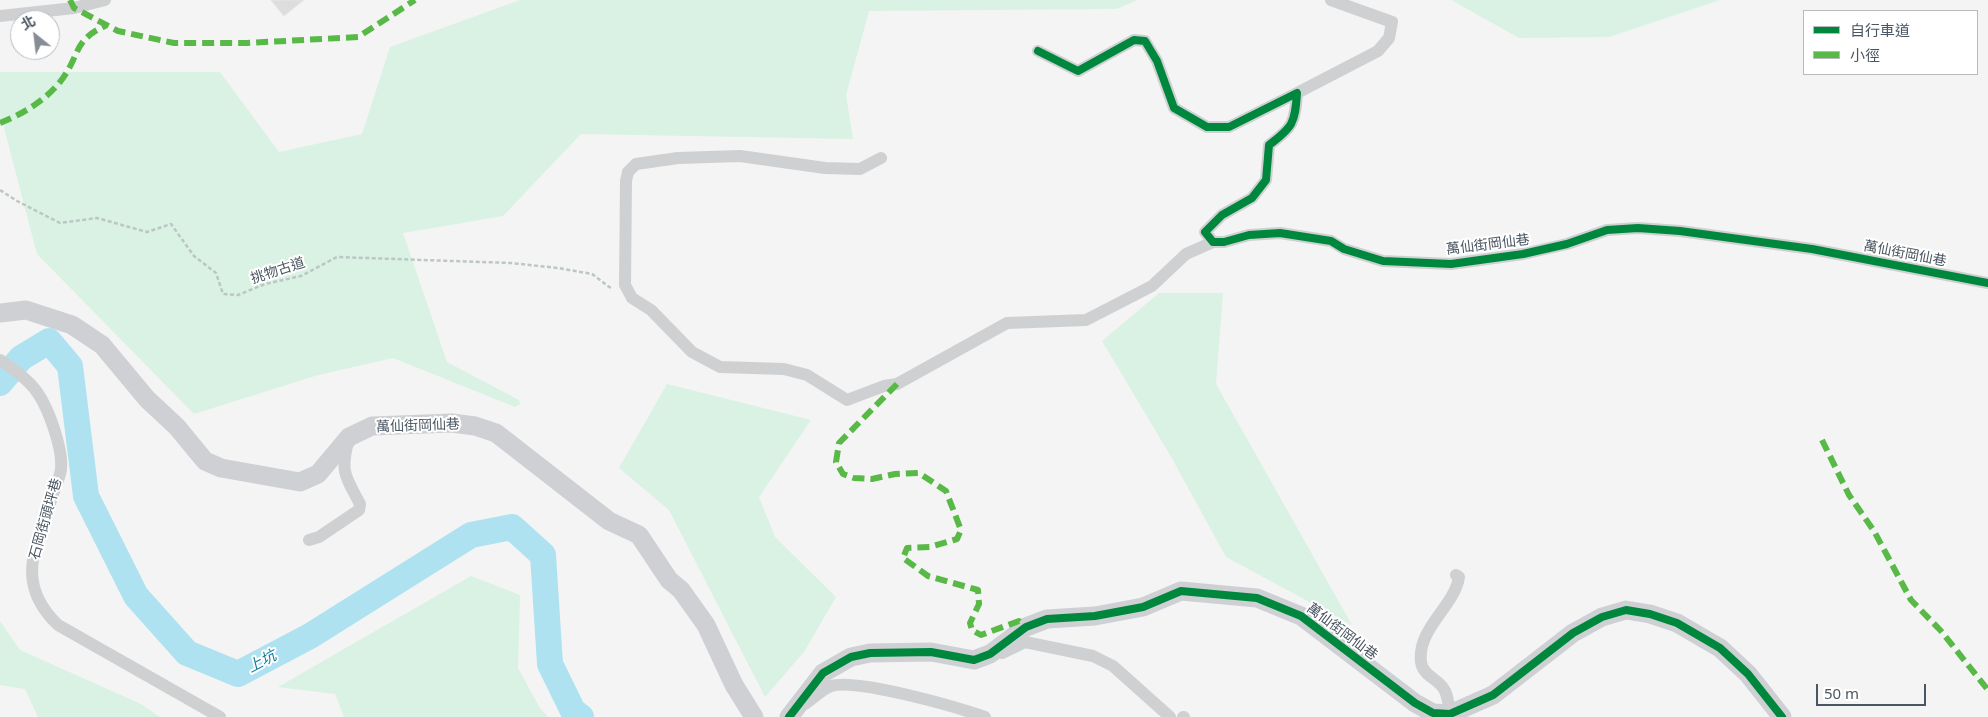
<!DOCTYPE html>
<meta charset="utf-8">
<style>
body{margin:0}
#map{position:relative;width:1988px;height:717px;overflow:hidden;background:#f4f4f4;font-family:"Noto Sans","Noto Sans TC",sans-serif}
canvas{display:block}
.legend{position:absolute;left:1803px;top:10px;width:175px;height:65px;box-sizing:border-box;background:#fff;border:1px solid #b7bbc0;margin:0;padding:6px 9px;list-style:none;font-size:15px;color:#4a5661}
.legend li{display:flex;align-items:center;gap:10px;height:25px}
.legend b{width:25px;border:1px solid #b7bbc0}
.north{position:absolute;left:10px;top:10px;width:50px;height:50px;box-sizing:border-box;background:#fff;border:1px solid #b7bbc0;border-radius:50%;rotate:331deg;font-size:14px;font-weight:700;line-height:20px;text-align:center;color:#4a5661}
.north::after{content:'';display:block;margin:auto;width:18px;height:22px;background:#868d94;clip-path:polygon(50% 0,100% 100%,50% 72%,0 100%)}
.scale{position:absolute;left:1816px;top:684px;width:110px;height:22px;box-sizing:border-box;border:2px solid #4a5661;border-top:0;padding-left:6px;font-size:15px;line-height:18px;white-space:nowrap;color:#4a5661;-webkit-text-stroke:4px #fff;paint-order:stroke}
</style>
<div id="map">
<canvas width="1988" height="717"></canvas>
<ul class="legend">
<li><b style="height:6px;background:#00873e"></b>自行車道</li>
<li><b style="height:6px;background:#58b947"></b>小徑</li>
</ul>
<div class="north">北</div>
<div class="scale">50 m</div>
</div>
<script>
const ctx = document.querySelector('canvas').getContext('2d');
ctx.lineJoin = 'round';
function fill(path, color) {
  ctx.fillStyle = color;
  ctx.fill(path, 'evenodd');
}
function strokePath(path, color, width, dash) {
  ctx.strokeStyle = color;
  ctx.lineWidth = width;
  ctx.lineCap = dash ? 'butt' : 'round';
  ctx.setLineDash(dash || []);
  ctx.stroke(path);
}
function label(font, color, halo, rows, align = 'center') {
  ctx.font = font + ' "Noto Sans","Noto Sans TC",sans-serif';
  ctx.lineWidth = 4;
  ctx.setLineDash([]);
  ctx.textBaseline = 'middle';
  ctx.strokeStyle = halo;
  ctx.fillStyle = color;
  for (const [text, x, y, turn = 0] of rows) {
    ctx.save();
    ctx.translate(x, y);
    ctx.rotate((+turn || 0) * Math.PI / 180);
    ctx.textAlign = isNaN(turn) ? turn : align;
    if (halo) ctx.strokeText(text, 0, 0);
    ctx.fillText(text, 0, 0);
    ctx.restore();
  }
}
const green = new Path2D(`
 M520,0H1138L1116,9L869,11L846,95L853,139L581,134L503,216L403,233L447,362L519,400L520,404L515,407L393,358L318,375L194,414L37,254L3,124L0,123V72H220L279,152L362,134L390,47Z
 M1451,0H1720L1609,37L1519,38Z
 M1159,293H1223L1216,384L1352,625L1226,557L1170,455L1102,341Z
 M667,384L811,420L759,497L775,537L836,597L804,652L765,697L669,510L619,468Z
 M471,576L520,595L518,668L540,708L548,717H344L335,694L278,687Z
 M0,621L20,650L141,704L160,717H38L25,689L0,685Z`);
const river = new Path2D(`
 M0,383L21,358L49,341L70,366L86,496L136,596L187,653L238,674L310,636L471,535L512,527L543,555L550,664L573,711L581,717`);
const building = new Path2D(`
 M271,0H304L284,16Z`);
const path = new Path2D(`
 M0,190L17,201L60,223L97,218L147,232L171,224L194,256L216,273L223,294L238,295L265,284L301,276L337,257L511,263L558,268L592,274L612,289`);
const street = new Path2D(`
 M0,16L74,8L105,0
 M1038,51L1078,71L1134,40L1145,41L1157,61L1174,108L1207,127H1229L1297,93C1295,123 1293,127 1269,145L1266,180L1252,198L1222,215L1205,232L1213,242H1224L1249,235L1280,233L1331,241L1344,249L1383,261L1451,264L1523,254L1567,244L1607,230L1638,228L1680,231L1812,249L1988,283
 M1297,93L1378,51L1389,38L1392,22L1331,0
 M881,158L860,169L825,168L740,156L678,158L636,164L628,172L626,181L625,285L632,298L651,310L692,352L720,367L784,369L807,375L847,400L884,386L897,384L1007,323L1086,320L1152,286L1186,254L1213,242
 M0,360C13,369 28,379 37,392C49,409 63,449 61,469C60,477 56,486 53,494C37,545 13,582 58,625L220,717
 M309,540L319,537L359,510L360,504C346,477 340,473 348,442
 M1002,653L1025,642L1093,656L1113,666L1170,717
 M805,704C813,699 822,689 831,686C856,678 957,707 985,717
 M1450,714C1449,707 1448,697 1445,691C1440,679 1423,677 1421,662C1417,628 1455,606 1459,577L1456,575
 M1183,717H1184`);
const secondary = new Path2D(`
 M0,313L26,310L72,325L102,345L147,399L177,427L205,461L221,468L300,482L318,474L349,437L372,426L452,423L475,426L496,433L609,521L639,535L669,580L681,590L706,625L734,685L754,717
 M789,717L823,673L851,657L870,653L931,652L974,660L990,654L1026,627L1047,619L1095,616L1143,607L1181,591L1257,598L1301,616L1415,703L1433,713L1450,714L1493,695L1573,633L1602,617L1626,610L1650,614L1677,623L1720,648L1748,674L1782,717`);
const quiet = new Path2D(`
 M70,0L74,8L118,31L174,43H247L358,37L415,0
 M0,123C23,114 48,99 63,78C80,54 74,40 105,26
 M897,384L839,443L836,462L843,474L854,478L872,479L895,474L919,473L946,491L961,530L957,539L930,547L907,548L903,558L928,576L978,590L979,604L970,623L972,630L981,635L1019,621L1026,627
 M1822,440L1849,495L1874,531L1911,600L1941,631L1988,690`);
const cycleway = new Path2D(`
 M1038,51L1078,71L1134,40L1145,41L1157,61L1174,108L1207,127H1229L1297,93C1295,123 1293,127 1269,145L1266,180L1252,198L1222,215L1205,232L1213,242H1224L1249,235L1280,233L1331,241L1344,249L1383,261L1451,264L1523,254L1567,244L1607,230L1638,228L1680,231L1812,249L1988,283
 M789,717L823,673L851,657L870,653L931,652L974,660L990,654L1026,627L1047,619L1095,616L1143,607L1181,591L1257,598L1301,616L1415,703L1433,713L1450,714L1493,695L1573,633L1602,617L1626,610L1650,614L1677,623L1720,648L1748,674L1782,717`);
const streetNames = [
 ["萬仙街岡仙巷",1488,245,-7],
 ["萬仙街岡仙巷",1905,254,11],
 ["挑物古道",278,271,-18],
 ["萬仙街岡仙巷",418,426,-2],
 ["石岡街頭坪巷",46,519,-74],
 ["萬仙街岡仙巷",1342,632,37]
];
const waterNames = [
 ["上坑",262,662,-28]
];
fill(green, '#d9f2e3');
strokePath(river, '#aee2f0', 26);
fill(building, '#ddddde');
strokePath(building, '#e5e6e7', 1);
strokePath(path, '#bcc7c4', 2.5, [4, 2.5]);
strokePath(street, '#ced0d2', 12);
strokePath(secondary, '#ced0d4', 19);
strokePath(quiet, '#58b947', 6, [12, 6]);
strokePath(cycleway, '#00873e', 8);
label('14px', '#4a5661', '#fff', streetNames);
label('italic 15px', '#0c7c9b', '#fff', waterNames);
</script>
